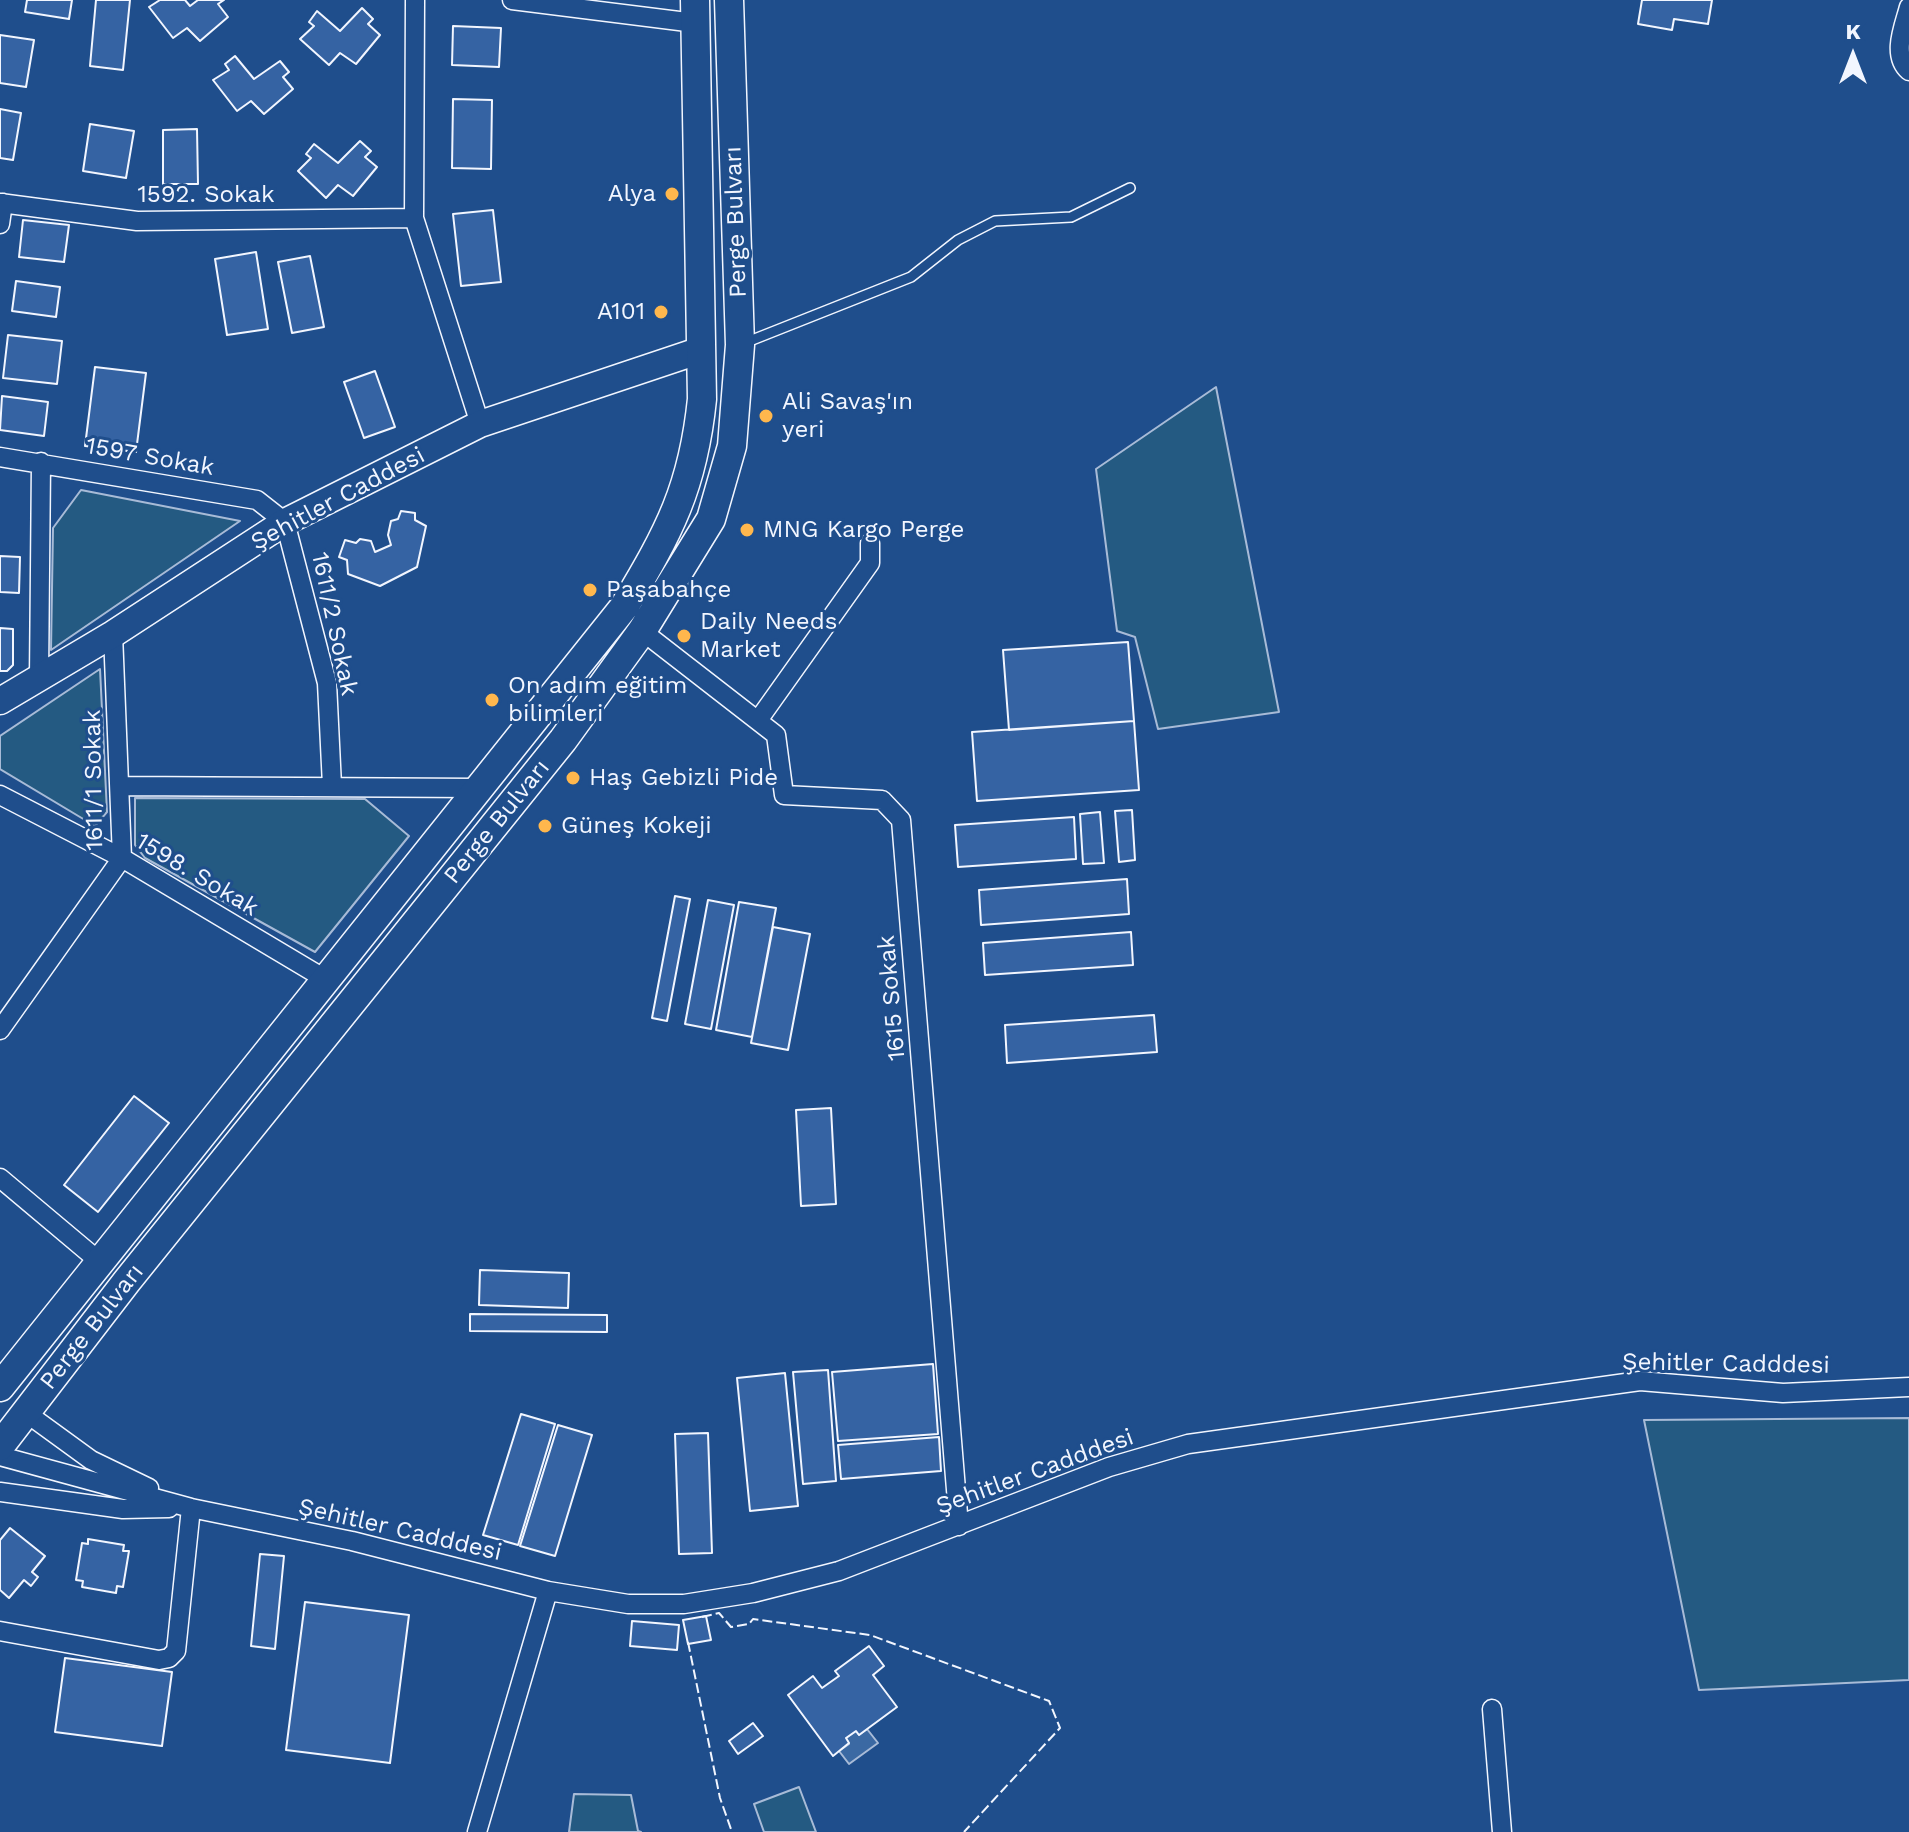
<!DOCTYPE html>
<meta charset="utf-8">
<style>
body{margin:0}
#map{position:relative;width:1909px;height:1832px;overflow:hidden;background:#1f4e8c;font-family:"Work Sans",sans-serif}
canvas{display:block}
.north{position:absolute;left:1813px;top:16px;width:80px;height:80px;-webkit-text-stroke:6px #1f4e8c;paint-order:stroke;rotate:0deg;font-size:22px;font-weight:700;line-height:32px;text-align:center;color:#f2f6ff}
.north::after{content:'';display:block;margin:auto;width:28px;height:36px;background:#f2f6ff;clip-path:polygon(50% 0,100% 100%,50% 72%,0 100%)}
</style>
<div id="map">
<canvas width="1909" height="1832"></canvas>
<div class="north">K</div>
</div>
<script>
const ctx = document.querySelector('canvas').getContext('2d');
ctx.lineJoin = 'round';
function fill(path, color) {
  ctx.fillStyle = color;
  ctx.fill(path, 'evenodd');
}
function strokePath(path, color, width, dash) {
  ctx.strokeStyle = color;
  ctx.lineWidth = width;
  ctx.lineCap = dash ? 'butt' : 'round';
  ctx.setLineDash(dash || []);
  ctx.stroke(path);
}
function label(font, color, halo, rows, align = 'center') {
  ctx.font = font + ' "Work Sans",sans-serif';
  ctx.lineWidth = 6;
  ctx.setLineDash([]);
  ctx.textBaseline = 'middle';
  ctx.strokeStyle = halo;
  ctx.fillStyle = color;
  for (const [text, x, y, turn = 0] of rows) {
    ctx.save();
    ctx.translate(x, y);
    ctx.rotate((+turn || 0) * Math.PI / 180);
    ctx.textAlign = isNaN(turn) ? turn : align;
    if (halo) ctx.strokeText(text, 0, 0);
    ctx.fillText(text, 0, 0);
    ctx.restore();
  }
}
const green = new Path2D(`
 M1216,387L1279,712L1158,729L1135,637L1117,631L1096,469Z
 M81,490L240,521L51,650L53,528Z
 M100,669L107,812L95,826L0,769V736Z
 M135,798L365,799L409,836L315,952L145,858L135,845Z
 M1909,1418V1680L1699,1690L1644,1420Z
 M799,1787L816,1832H764L754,1804Z
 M574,1794L631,1795L638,1831L641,1832H569Z`);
const water = new Path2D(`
 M867,1729L878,1743L849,1764L839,1751L849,1744L846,1738L856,1731L859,1735Z`);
const building = new Path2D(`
 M27,0H72L69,19L25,12Z
 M96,0H130L123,70L90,66Z
 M160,0H185L190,6L198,0H224L218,4L228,17L200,41L187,28L173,38L149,7Z
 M1642,0H1712L1708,24L1674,19L1672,30L1638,24Z
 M362,8L373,19L368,24L380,35L356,64L340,53L329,65L300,39L314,26L309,22L317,11L340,31Z
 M453,26L501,28L499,67L452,65Z
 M0,35L34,40L26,87L0,83Z
 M235,56L254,79L280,61L289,72L283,77L293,89L264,114L251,101L237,111L213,80L229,70L225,64Z
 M453,99L492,100L491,169L452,168Z
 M0,109L21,113L13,160L0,158Z
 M90,124L134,131L126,178L83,171Z
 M197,129L198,184H163V130Z
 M360,141L371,151L365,157L377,167L353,196L338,185L326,198L298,171L311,158L306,154L314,144L338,163Z
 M493,210L501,282L461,286L453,214Z
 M23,220L69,225L64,262L19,257Z
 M256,252L268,329L227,335L215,259Z
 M310,256L324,327L292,333L278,262Z
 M16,281L60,287L56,317L12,311Z
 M8,335L62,341L57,384L3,378Z
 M95,367L146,373L136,452L85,446Z
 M375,371L395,427L364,438L344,382Z
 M2,396L48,402L44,436L0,430Z
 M401,511L415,513V520L426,526L417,567L380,586L348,574L347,560L339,557L345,540L356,543L360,539L371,541L375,552L391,545L388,535L391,521L398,519Z
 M0,556L20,557L19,593L0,592Z
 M0,628L13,629V665L7,671H0Z
 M1128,642L1134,721L1009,730L1003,650Z
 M1134,721L1139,790L977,801L972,732Z
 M1132,810L1135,860L1119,862L1115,811Z
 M1100,812L1104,863L1083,864L1080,814Z
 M1074,817L1076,859L958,867L955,825Z
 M1127,879L1129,914L981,925L979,890Z
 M675,896L690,899L667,1021L652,1018Z
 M708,900L734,905L711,1029L685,1024Z
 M739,902L776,908L752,1037L716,1030Z
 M773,927L810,934L788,1050L751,1043Z
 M1131,932L1133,965L985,975L983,943Z
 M1154,1015L1157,1052L1007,1063L1005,1025Z
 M134,1096L169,1123L98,1212L64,1185Z
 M831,1108L836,1204L801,1206L796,1110Z
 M480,1270L569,1273L568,1308L479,1305Z
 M470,1314L607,1315V1332L470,1331Z
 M933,1364L938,1434L838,1441L832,1372Z
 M828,1370L836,1481L803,1484L793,1372Z
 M785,1373L798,1506L750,1511L737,1378Z
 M521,1414L555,1424L518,1545L483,1535Z
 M558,1425L592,1435L555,1556L520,1546Z
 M708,1433L712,1553L679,1554L675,1434Z
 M939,1437L941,1471L841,1479L838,1445Z
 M10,1528L45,1556L32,1572L38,1577L31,1586L24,1580L9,1598L0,1590V1540Z
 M88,1539L124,1545L123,1551H129L123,1587L117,1586L116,1593L82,1587L83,1581L76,1580L82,1543L88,1544Z
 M260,1554L284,1556L275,1649L251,1646Z
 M305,1602L409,1615L390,1763L286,1750Z
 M706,1616L711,1640L688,1644L683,1620Z
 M632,1621L679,1625L677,1650L630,1646Z
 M869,1646L884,1666L873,1675L897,1707L859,1735L856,1731L846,1738L849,1743L833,1756L788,1695L813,1676L822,1688L839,1676L835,1671Z
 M65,1658L172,1672L162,1746L55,1732Z
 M753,1723L763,1736L738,1754L729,1741Z`);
const lane = new Path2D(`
 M742,344L911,277L958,240L995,221L1071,217L1130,188`);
const street = new Path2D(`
 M415,0L414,218L480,424
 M512,0L695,23
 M1909,7C1904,26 1891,55 1909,71
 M0,203L137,221L414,218
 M0,224L3,203
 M0,457L257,500L285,522L327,683L332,786
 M642,631L776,735L784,795L882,800L901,820L959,1526
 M39,678L41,462
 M759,719L870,563V543
 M120,786L478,788
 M0,795L122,858L325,979
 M0,1030L122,858L113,634
 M0,1178L100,1262
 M25,1412L91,1460L149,1488
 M0,1456L191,1508L352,1541L548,1591L628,1604H684L753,1593L839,1571L1109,1467L1188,1444L1640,1381L1783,1393L1909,1387
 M0,1492L123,1509L169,1508
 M0,1631L159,1660L169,1658L176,1651L191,1508
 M1492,1709L1502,1832
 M477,1832L548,1591`);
const secondary = new Path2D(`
 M0,701L113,634L285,522L480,424L701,350`);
const primary = new Path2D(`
 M0,1387L624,607C669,532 693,488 702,399L695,0
 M0,1446L127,1281L563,740L642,631L711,519L732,446L740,345L729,0`);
const fence = new Path2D(`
 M702,1617L719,1613L731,1627L749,1624L753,1619L870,1635L1049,1701L1060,1728L964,1832
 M688,1642L720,1798L732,1832`);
const markers = [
 [672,194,8,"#ffb74d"],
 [661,312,8,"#ffb74d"],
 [766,416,8,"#ffb74d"],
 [747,530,8,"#ffb74d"],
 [590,590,8,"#ffb74d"],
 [684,636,8,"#ffb74d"],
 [492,700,8,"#ffb74d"],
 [573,778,8,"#ffb74d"],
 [545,826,8,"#ffb74d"]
];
const poiNames = [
 ["Alya",656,194,"right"],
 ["A101",645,312,"right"],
 ["Ali Savaş'ın",782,402],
 ["yeri",782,430],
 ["MNG Kargo Perge",763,530],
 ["Paşabahçe",606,590],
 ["Daily Needs",700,622],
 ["Market",700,650],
 ["On adım eğitim",508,686],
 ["bilimleri",508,714],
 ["Haş Gebizli Pide",589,778],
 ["Güneş Kokeji",561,826]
];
const streetNames = [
 ["1592. Sokak",206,195],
 ["Perge Bulvarı",736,222,-92],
 ["1597 Sokak",150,457,10],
 ["Şehitler Caddesi",338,499,-28],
 ["1611/2 Sokak",334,624,78],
 ["1611/1 Sokak",94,780,-91],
 ["Perge Bulvarı",497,822,-51],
 ["1598. Sokak",197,875,31],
 ["1615 Sokak",892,998,-95],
 ["Perge Bulvarı",92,1327,-52],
 ["Şehitler Cadddesi",1726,1364,1],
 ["Şehitler Cadddesi",1035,1472,-20],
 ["Şehitler Cadddesi",400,1530,13]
];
fill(green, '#245a82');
strokePath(green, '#a8bbd7', 2);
fill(water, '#3b69a3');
strokePath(water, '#a8bbd7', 2);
fill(building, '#3563a3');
strokePath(building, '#f2f6ff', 2);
strokePath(lane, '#f2f6ff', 12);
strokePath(street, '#f2f6ff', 21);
strokePath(secondary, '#f2f6ff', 29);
strokePath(primary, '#f2f6ff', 31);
strokePath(lane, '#1f4e8c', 9);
strokePath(street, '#1f4e8c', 18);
strokePath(secondary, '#1f4e8c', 26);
strokePath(primary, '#1f4e8c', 28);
strokePath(fence, '#f2f6ff', 2, [10, 4]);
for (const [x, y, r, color] of markers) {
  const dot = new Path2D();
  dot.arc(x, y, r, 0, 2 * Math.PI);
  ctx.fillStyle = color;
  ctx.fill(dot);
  strokePath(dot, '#1f4e8c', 3);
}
label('24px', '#f2f6ff', '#1f4e8c', poiNames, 'left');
label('24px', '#f2f6ff', '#1f4e8c', streetNames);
</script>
